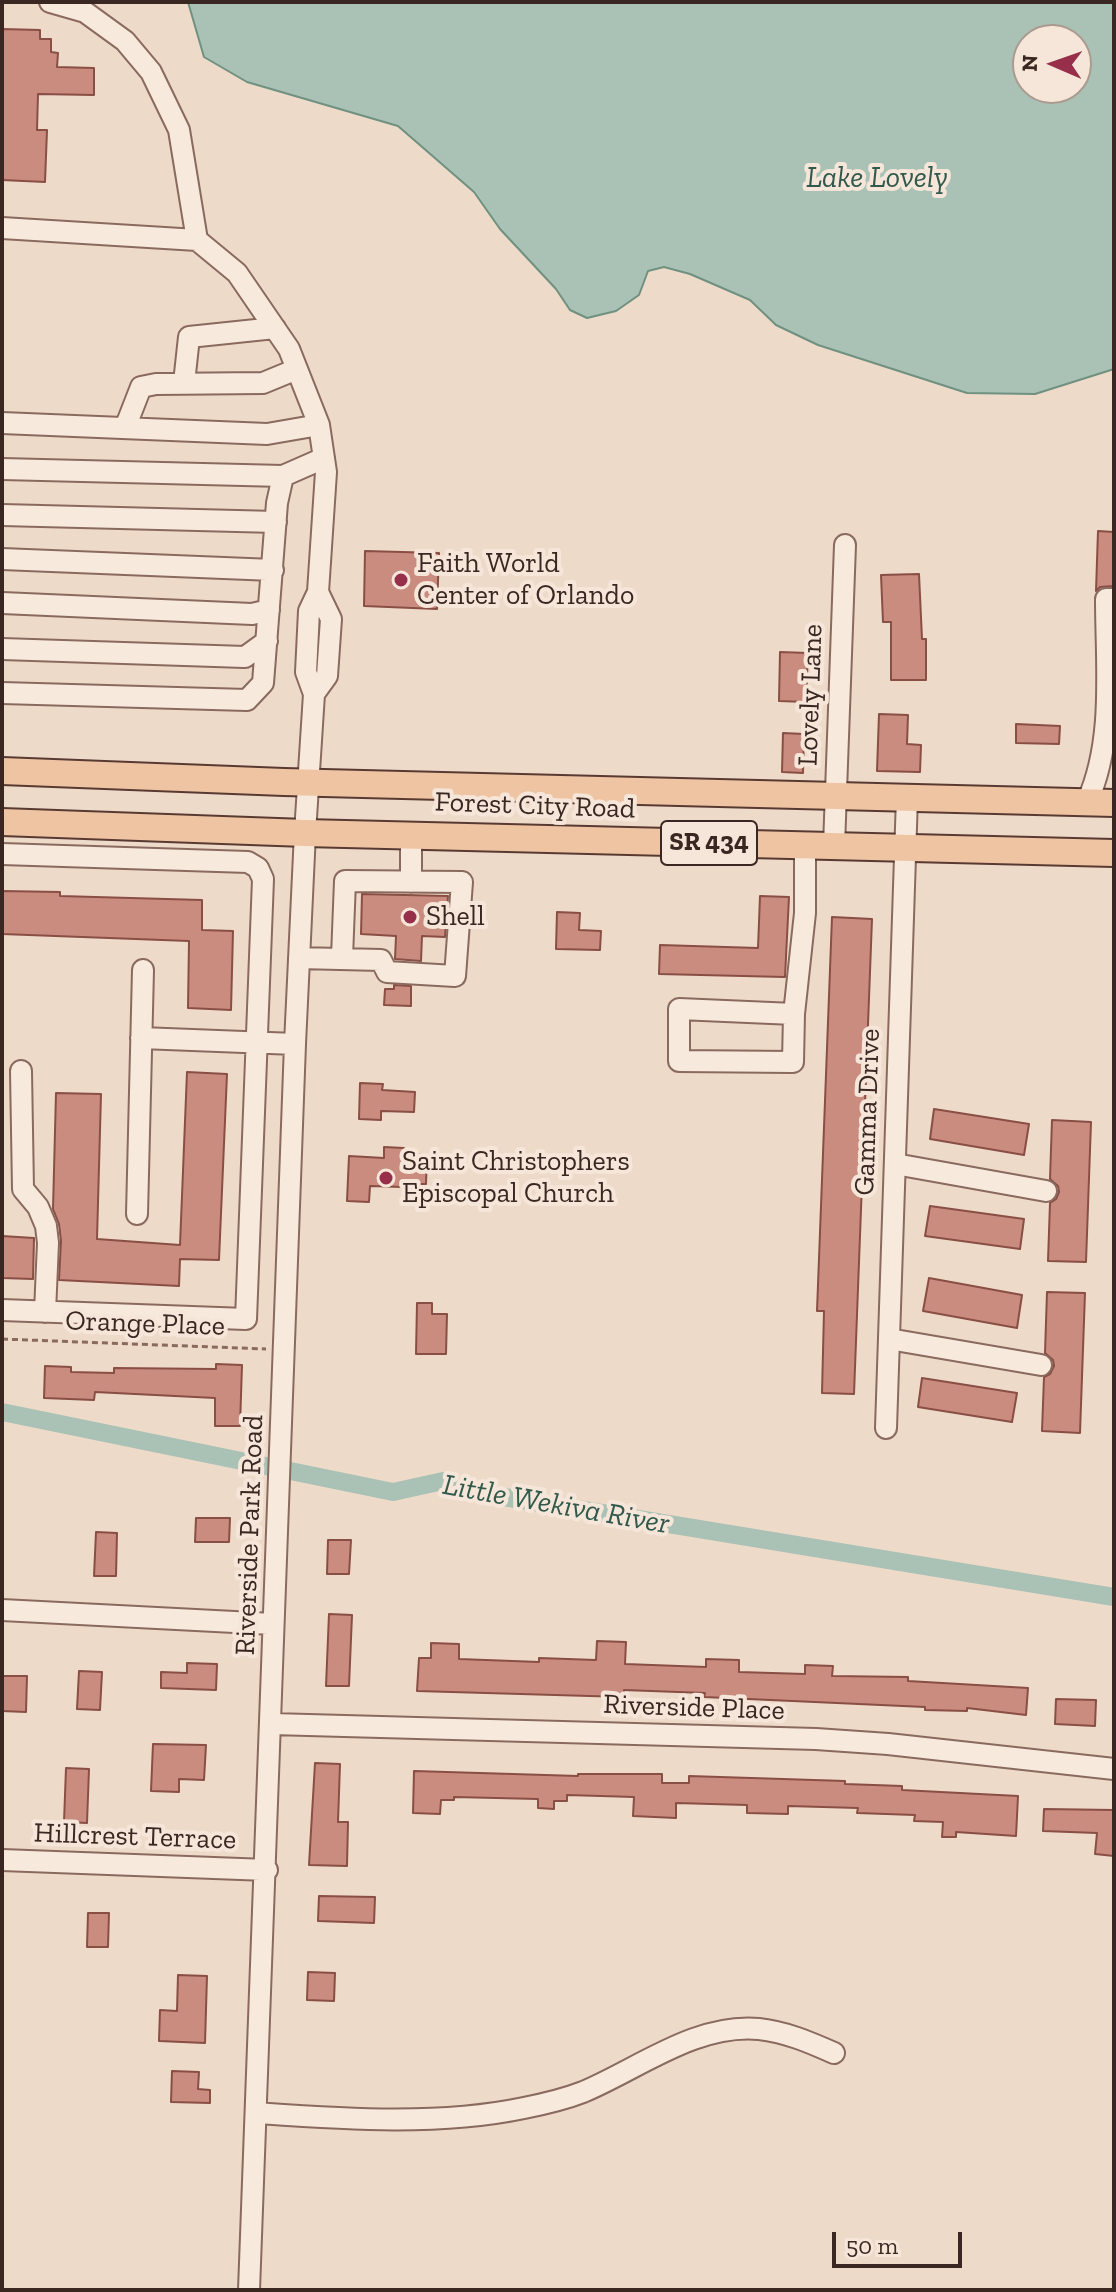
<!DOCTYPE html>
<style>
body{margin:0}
#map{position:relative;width:1116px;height:2292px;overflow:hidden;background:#eedac9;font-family:"Zilla Slab",serif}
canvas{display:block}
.frame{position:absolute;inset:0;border:4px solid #3b2721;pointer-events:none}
.north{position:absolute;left:1012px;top:24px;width:80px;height:80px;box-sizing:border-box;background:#f5e6d9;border:2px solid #ab9a8f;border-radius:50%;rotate:272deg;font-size:22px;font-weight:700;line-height:32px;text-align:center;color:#3b2721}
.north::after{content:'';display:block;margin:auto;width:28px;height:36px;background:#972f4b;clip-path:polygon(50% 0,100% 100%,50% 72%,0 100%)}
.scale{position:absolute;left:832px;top:2232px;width:130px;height:36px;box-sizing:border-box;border:4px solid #3b2721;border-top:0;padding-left:10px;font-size:24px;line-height:28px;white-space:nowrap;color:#3b2721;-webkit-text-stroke:6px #f5e6d9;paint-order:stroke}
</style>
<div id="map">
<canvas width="1116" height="2292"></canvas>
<div class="frame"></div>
<div class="north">N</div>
<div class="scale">50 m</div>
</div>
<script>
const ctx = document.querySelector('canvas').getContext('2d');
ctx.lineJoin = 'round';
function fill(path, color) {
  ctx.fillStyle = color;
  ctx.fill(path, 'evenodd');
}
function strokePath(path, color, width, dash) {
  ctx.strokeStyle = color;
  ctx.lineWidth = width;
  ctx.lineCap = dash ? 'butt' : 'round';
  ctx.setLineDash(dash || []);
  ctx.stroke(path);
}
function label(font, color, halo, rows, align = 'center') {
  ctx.font = font + ' "Zilla Slab",serif';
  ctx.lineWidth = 8;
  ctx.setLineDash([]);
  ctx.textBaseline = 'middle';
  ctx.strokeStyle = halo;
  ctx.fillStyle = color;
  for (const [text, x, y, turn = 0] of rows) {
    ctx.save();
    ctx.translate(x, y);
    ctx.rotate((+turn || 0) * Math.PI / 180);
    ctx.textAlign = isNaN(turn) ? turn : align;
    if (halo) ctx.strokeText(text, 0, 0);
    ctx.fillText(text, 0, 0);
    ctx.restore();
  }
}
const water = new Path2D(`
 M188,2H1114V369L1035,394L967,393L818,345L776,325L750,300L690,274L664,267L648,271L639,295L616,311L587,318L570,310L556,289L500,229L474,192L398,126L247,82L204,57ZM1028,40H1076V88H1028Z`);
const canal = new Path2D(`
 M2,1412L393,1492L443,1481L455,1489L1114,1597`);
const building = new Path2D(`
 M2,29L40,30V39H51V52L58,53L57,67L94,68V95L38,94L37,130H47L45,182L2,180Z
 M1098,531L1114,532V586L1100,587L1096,591Z
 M365,551L439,553L437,609L364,606Z
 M919,574L922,639H926V680H891V622H883L881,575Z
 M780,652L808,653L806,702L779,701Z
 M879,714L908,715L907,744L921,745L920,772L877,771Z
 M1016,724L1060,726L1059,744L1016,743Z
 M783,733L804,734L803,773L782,772Z
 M2,891L60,892V896L202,900V930L233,931L231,1010L188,1008L189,941L2,934Z
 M362,894L448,896L445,937L422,936L421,961L395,959L396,936L361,934Z
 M760,896L789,897L785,977L659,974L660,945L758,948Z
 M557,912L580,913L579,930L601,931L600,950L556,949Z
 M832,917L872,919L854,1394L822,1393L824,1311H817Z
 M394,985L411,986V1006L384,1005L385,989H394Z
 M187,1072L227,1074L219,1260L180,1259L179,1286L59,1280L61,1241L59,1224L53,1209L56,1093L101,1094L97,1239L180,1245Z
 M360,1083L383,1084L382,1090L415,1092L414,1112L381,1111V1120L359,1119Z
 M934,1109L1029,1124L1024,1155L930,1139Z
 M1052,1120L1091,1122L1086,1262L1048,1261L1050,1203L1056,1199L1059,1192L1058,1186L1050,1179Z
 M384,1147L404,1148V1154L427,1155L426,1184H402V1187L370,1186L369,1202L347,1201L349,1156L384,1158Z
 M930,1206L1024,1219L1020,1249L925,1236Z
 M2,1236L34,1238L33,1279L2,1278Z
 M929,1278L1022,1295L1017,1328L923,1311Z
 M1047,1292L1085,1293L1080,1433L1042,1431L1044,1377L1050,1374L1054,1366L1053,1360L1045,1353Z
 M417,1303H432V1314H447L446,1354H416Z
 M216,1364L242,1365L240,1426H215V1398L95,1392L94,1400L44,1398L45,1366L71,1367V1372L114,1373V1368L216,1369Z
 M922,1378L1017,1393L1012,1422L918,1407Z
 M196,1518H230L229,1542H195Z
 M96,1532L117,1533L116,1576H94Z
 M328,1540H351L349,1574H327Z
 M329,1614L352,1615L349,1686H326Z
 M597,1641L626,1642L625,1664L706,1667V1659L739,1660V1672L805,1674V1665L833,1666L832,1676L908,1677V1681L1028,1688L1026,1715L967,1708V1711L925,1710V1707L704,1697L705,1693L624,1690V1697L417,1691L419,1658H431V1643L459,1644V1659L539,1662V1658L596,1660Z
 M187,1663L217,1664L216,1690L161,1688V1672L187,1673Z
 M79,1671L102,1672L100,1710L77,1709Z
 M2,1676H27L26,1712L2,1711Z
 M1056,1699L1096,1700L1095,1726L1055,1724Z
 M153,1744L206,1745L204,1780L179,1779V1792L151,1791Z
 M315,1763L340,1764L338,1822H348L347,1866L309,1865Z
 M66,1768L89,1769L87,1823L64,1822Z
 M414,1771L578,1776V1774H662V1783H689V1776L845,1781V1784L902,1786V1790L1018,1796L1016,1836L956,1832V1837H942L943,1822L914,1821L915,1815L857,1813L858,1808L788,1806V1814L747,1813V1805L676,1803V1818L633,1816L634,1797L567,1795V1801H554V1809L538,1808V1799L454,1797V1800H441L440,1814L413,1813Z
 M1044,1809L1114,1810V1856L1095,1854L1097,1833L1043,1831Z
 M319,1896L375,1897L374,1923L318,1921Z
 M88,1913H109L108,1947H87Z
 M308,1972L335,1973L334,2001L307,2000Z
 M178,1975L207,1976L205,2043L159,2041L160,2010L177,2011Z
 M172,2071L199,2072L198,2089L210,2090V2103L171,2102Z`);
const path = new Path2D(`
 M2,1339L266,1349`);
const minor = new Path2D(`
 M50,2L85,12L125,41L151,72L179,130L197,240
 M2,228L197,240L237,273L289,349L319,425L326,472L318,592L309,611L306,672L314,694L305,833L295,1044L249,2290
 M184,383L189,337L275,328
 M2,423L267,434L319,425
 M125,428L141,387L156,384L263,383L297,369
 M2,469L283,476
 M2,515L276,522
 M2,559L273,570
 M2,603L252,614L269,610
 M2,649L245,657L267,641
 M2,693L247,700L263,683L277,503L283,476L324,458
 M314,694L327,676L331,619L318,592
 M1087,802C1115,740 1106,666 1106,599H1114
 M834,846L845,545
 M2,854L248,862L258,868L263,879L246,1319L2,1310
 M411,882V835
 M299,958L381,960L387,972L455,976L462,882L345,881L342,957
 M794,1014L679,1009V1061L793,1062L794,1014L805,913V846
 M141,1038L295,1044
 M21,1071L23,1189L38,1207L46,1226L48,1243L45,1312
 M895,1164L1046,1191
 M137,1214L143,970
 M889,1339L1041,1365
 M886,1428L907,797
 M2,1610L273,1624
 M272,1724L816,1739L888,1744L1114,1769
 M2,1860L267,1870
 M257,2113C344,2119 438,2126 524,2108C544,2104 565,2099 583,2092C638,2069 696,2023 759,2029C786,2032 809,2042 834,2053`);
const major = new Path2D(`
 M2,771L284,782L1114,803
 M2,822L305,833L1114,853`);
const markers = [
 [401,580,8,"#972f4b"],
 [410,917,8,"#972f4b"],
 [386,1178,8,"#972f4b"]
];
const shields = [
 [709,843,96]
];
const shieldNames = [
 ["SR 434",709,843]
];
const poiNames = [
 ["Faith World",417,564],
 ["Center of Orlando",417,596],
 ["Shell",426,917],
 ["Saint Christophers",402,1162],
 ["Episcopal Church",402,1194]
];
const streetNames = [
 ["Lovely Lane",811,695,-88],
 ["Forest City Road",535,806,2],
 ["Gamma Drive",868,1112,-88],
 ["Orange Place",145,1324,2],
 ["Riverside Park Road",250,1535,-88],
 ["Riverside Place",694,1708,2],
 ["Hillcrest Terrace",135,1837,2]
];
const waterNames = [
 ["Lake Lovely",877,178],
 ["Little Wekiva River",556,1505,10]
];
fill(water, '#aac2b5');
strokePath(water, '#709180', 2);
strokePath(canal, '#aac2b5', 18);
fill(building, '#cb8c80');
strokePath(building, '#894e44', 2);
strokePath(minor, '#8a6a5e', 24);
strokePath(major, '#583a32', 30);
strokePath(path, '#8a6a5e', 3, [6, 4]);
strokePath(minor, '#f8e9dd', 20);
strokePath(major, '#efc4a3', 26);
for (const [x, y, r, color] of markers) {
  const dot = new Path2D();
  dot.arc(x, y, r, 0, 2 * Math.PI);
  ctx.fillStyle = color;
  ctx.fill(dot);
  strokePath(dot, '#f5e6d9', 3);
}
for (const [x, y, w] of shields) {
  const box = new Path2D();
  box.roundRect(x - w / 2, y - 22, w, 44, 6);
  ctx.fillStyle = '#f5e6d9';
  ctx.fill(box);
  strokePath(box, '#3b2721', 2);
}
label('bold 26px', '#3b2721', null, shieldNames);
label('28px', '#3b2721', '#f5e6d9', poiNames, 'left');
label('28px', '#3b2721', '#f5e6d9', streetNames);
label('italic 30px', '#315a4d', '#f5e6d9', waterNames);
</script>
